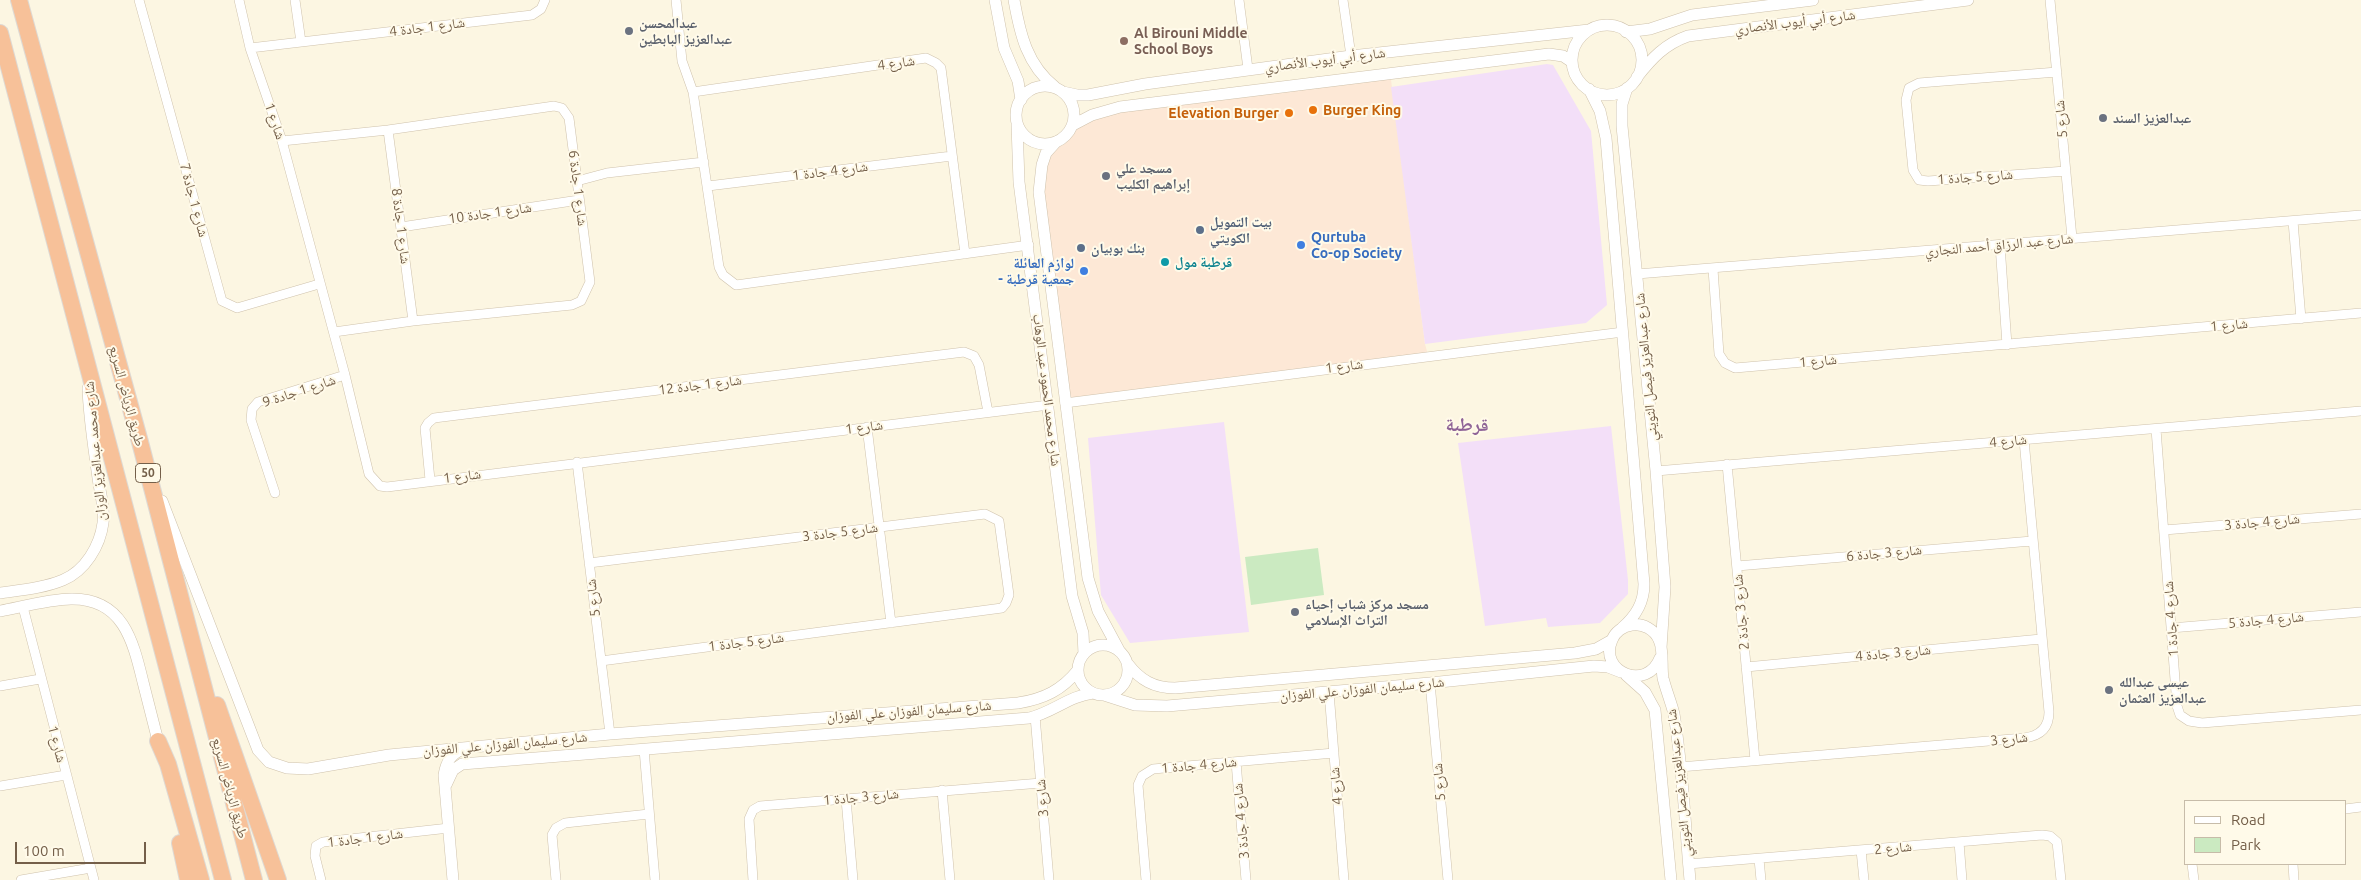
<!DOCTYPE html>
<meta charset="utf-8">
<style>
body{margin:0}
#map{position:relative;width:2361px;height:880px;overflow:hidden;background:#fcf6e2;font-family:Ubuntu,sans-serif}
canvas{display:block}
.legend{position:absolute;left:2184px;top:800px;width:162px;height:65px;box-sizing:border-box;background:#fffae9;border:1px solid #c7bca9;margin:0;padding:6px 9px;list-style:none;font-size:15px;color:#745f49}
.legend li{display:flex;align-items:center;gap:10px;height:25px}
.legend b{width:25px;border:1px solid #c7bca9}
.scale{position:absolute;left:15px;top:842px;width:131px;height:22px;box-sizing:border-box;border:2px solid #745f49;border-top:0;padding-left:6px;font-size:15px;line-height:18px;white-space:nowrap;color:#745f49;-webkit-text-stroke:4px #fffae9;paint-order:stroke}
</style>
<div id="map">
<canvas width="2361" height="880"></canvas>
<ul class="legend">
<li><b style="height:6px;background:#fff"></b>Road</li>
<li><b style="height:14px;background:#cbeac1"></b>Park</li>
</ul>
<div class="scale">100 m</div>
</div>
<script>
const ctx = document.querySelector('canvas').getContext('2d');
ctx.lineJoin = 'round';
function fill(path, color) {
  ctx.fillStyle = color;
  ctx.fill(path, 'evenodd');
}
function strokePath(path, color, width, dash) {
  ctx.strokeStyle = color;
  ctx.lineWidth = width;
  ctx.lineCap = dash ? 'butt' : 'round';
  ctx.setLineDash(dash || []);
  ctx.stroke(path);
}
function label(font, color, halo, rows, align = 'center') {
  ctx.font = font + ' Ubuntu,"Noto Naskh Arabic",sans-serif';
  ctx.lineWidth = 4;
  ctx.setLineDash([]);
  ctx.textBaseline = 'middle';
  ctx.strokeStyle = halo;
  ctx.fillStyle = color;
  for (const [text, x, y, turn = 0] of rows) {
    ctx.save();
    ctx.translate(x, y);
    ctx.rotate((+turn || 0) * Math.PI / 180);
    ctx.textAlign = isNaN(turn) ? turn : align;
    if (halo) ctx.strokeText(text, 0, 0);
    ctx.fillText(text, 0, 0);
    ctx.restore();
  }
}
const commercial = new Path2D(`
 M1390,72L1425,344L1428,355L1065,403L1042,165L1073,125L1092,115Z`);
const education = new Path2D(`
 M1547,64L1553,65L1591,131L1607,305L1586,323L1425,344L1391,87Z
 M1224,422L1249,632L1130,643L1101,595L1088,438Z
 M1611,426L1628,580V594L1600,623L1548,627L1546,618L1485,626L1458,443Z`);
const green = new Path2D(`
 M1318,548L1324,595L1251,605L1245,557Z`);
const minor = new Path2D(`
 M139,0L222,301L237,308L319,284
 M239,0L250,48L282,141L345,375L369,474L380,486L387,487L1049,405
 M295,0L301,42
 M676,0L682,61L693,92L719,267L723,275L736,285L1029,245
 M1239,0L1248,69
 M1343,0L1351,56
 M2050,0L2072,238
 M250,48L532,15L541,9L545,0
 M2057,72L1919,83L1909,88L1906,100L1913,170L1919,180L1928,181L2066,171
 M693,92L926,58L936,63L941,68L965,254
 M388,130L413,321
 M282,141L388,130L554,106L562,108L569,118L590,282L581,301L572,305L413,321L334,332
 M577,181L607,173L704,162
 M708,186L952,156
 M2293,221L2301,319
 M401,227L579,200
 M2000,245L2007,345
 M1713,269L1719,354L1725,363L1735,368L2361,313
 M1637,274L2361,215
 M1065,403L1623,332
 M867,427L891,623
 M2156,429L2177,706L2180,715L2189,721L2202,723L2361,710
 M577,462L610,734
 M1727,464L1755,760
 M1656,471L2361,411
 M430,480L425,428L428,423L434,418L964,352L974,356L979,365L988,412
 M275,493L251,420L252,409L258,402L345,375
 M2164,530L2361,514
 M589,563L985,514L999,521L1009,595L1006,603L1002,608L601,661
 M1737,566L2032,541
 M23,607L94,880
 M2171,628L2361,612
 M1746,667L2041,639
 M1430,683L1448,880
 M0,686L40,679
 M1329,692L1344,880
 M1035,716L1049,880
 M644,749L655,880
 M1236,762L1246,880
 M1680,767L2024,738C2040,736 2049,728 2049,712L2024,440
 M0,786L66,775
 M942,790L950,880
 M846,799L853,880
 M2345,809L2361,807
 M1959,842L1962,880
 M1861,850L1864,880
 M1759,859L1761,880
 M1688,864L2042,835L2050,836L2057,842L2061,880
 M2192,864L2194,880
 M2293,864L2294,880
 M21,880L91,868
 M321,880L315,856L316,846L323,842L449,828
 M556,880L552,835L556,828L565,823L649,814
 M753,880L749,819L753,810L760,806L1041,783
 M1146,880L1138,785L1142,776L1153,769L1334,753`);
const tertiary = new Path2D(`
 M995,0L1004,48L1018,81L1021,100
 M1014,0C1020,34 1027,65 1055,87
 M1572 60a35 35 0 1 1 70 0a35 35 0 1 1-70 0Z
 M1626,32L1650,29L1692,15L1813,0
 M1637,77C1652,58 1665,44 1688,36L1968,0
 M1016 115a29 29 0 1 1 58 0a29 29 0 1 1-58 0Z
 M1627,88L1622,104V126L1656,471L1665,587L1661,648
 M1589,89L1600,111L1606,138L1644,584C1644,603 1636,616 1622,628
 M1063,92L1077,95H1088L1145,84L1351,56L1589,30
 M1017,124L1019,182L1072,596L1083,633L1084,654
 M1073,125L1092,115L1120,107L1549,54L1563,56L1572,62
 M1055,143L1046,153L1042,165L1039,192L1088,578L1098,611L1120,652
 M162,501L258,750L269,762L287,768L308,769L389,755L610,734L1018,703C1044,699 1062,690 1078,670
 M0,593C21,590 44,588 63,580C85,571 100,546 103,523C105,508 100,493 98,478C94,448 89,418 88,388
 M0,611C21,607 51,599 71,599C123,598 133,641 143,682C148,701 153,721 158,741
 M1078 670a25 25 0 1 1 50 0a25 25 0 1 1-50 0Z
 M1660,658C1647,692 1598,672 1612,640C1615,632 1623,626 1632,625C1643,623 1655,630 1659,640C1664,650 1661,666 1663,678C1666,690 1671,702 1674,714C1683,769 1685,825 1690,880
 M1128,664C1140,680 1154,688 1175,688L1575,653L1596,649L1612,640
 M1626,675L1645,692L1655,710L1671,880
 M1104,695L1135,705L1167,706L1430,683L1594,666L1608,667L1621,672
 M446,785L453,770L462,764L1029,718C1052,713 1069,696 1093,693
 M453,880L444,775C446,762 451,753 464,749`);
const motorway = new Path2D(`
 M19,0L140,442L254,880
 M0,33L223,880
 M217,705L278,880
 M158,741L168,764L201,880
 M180,843L188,880`);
const markers = [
 [629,31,5,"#6b7280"],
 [1124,41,5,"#8d6e63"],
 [1313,110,5,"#e8710a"],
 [1289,113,5,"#e8710a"],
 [2103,118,5,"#6b7280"],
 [1106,176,5,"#6b7280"],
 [1200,230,5,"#5c6f8a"],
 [1301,245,5,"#3f7fe0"],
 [1081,248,5,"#5c6f8a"],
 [1165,262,5,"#0f9aa8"],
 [1084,271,5,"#3f7fe0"],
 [1295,612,5,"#6b7280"],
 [2109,690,5,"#6b7280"]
];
const shields = [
 [148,473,25]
];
const shieldNames = [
 ["50",148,473]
];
const streetNames = [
 ["شارع أبي أيوب الأنصاري",1795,22,-7],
 ["شارع 1 جادة 4",427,27,-7],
 ["شارع أبي أيوب الأنصاري",1325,60,-7],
 ["شارع 4",896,63,-8],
 ["شارع 5",2061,119,-95],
 ["شارع 1",275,121,71],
 ["شارع 4 جادة 1",830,171,-7],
 ["شارع 5 جادة 1",1975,177,-4],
 ["شارع 1 جادة 6",578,188,83],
 ["شارع 1 جادة 7",194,200,75],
 ["شارع 1 جادة 10",490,213,-8],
 ["شارع 1 جادة 8",401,226,83],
 ["شارع عبد الرزاق أحمد النجاري",1999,245,-5],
 ["شارع 1",2229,325,-5],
 ["شارع 1",1818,361,-5],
 ["شارع 1",1344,366,-7],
 ["شارع عبدالعزيز فيصل الثويني",1646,367,-95],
 ["شارع 1 جادة 12",700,385,-7],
 ["شارع محمد الحمود عبد الوهاب",1047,390,83],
 ["شارع 1 جادة 9",299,391,-18],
 ["طريق الرياض السريع",127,396,75],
 ["شارع 1",864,427,-7],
 ["شارع 4",2008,441,-5],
 ["شارع محمد عبدالعزيز الوزان",95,451,-95],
 ["شارع 1",462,476,-7],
 ["شارع 4 جادة 3",2262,522,-5],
 ["شارع 5 جادة 3",840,532,-7],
 ["شارع 3 جادة 6",1884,553,-5],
 ["شارع 5",593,598,-97],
 ["شارع 3 جادة 2",1741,612,-95],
 ["شارع 4 جادة 1",2171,619,-94],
 ["شارع 4 جادة 5",2266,620,-5],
 ["شارع 5 جادة 1",746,642,-7],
 ["شارع 3 جادة 4",1893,653,-5],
 ["شارع سليمان الفوزان علي الفوزان",1362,689,-5],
 ["شارع سليمان الفوزان علي الفوزان",909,711,-4],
 ["شارع 3",2009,739,-6],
 ["شارع 1",57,744,75],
 ["شارع سليمان الفوزان علي الفوزان",505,744,-5],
 ["شارع 4 جادة 1",1199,765,-5],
 ["شارع 5",1439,782,-95],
 ["شارع عبدالعزيز فيصل الثويني",1679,783,-96],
 ["شارع 4",1336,786,-95],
 ["طريق الرياض السريع",230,788,75],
 ["شارع 3 جادة 1",861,797,-5],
 ["شارع 3",1042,798,-95],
 ["شارع 4 جادة 3",1241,821,-95],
 ["شارع 1 جادة 1",365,838,-7],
 ["شارع 2",1893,848,-5]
];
const worshipNames = [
 ["عبدالمحسن",639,23],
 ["عبدالعزيز البابطين",639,39],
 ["عبدالعزيز السند",2113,118],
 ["مسجد علي",1116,168],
 ["إبراهيم الكليب",1116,184],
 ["مسجد مركز شباب إحياء",1305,604],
 ["التراث الإسلامي",1305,620],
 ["عيسى عبدالله",2119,682],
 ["عبدالعزيز العثمان",2119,698]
];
const educationNames = [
 ["Al Birouni Middle",1134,33],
 ["School Boys",1134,49]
];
const foodNames = [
 ["Burger King",1323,110],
 ["Elevation Burger",1279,113,"right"]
];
const serviceNames = [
 ["بيت التمويل",1210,222],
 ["الكويتي",1210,238],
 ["بنك بوبيان",1091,248]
];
const shopNames = [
 ["Qurtuba",1311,237],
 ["Co-op Society",1311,253],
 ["لوازم العائلة",1074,263,"right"],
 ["- جمعية قرطبة",1074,279,"right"]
];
const cultureNames = [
 ["قرطبة مول",1175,262]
];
const districtNames = [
 ["قرطبة",1467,425]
];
fill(commercial, '#fde8d6');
fill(education, '#f3dff8');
fill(green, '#cbeac1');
strokePath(minor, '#cfc2ac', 10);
strokePath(tertiary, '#cfc2ac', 12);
strokePath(motorway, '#ded9d3', 18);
strokePath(minor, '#fff', 9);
strokePath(tertiary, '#fff', 11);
strokePath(motorway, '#f7c199', 16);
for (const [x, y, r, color] of markers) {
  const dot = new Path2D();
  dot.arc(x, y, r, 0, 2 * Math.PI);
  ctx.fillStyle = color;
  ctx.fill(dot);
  strokePath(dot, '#fffae9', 2);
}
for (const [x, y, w] of shields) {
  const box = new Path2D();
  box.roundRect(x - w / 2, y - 9.5, w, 19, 4);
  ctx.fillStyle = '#fffae9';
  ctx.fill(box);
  strokePath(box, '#745f49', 1);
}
label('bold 12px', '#745f49', null, shieldNames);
label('14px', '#745f49', '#fffae9', streetNames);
label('bold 14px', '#5b616d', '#fffae9', worshipNames, 'left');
label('bold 14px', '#785e54', '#fffae9', educationNames, 'left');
label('bold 14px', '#c56008', '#fffae9', foodNames, 'left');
label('bold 14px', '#4e5e75', '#fffae9', serviceNames, 'left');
label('bold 14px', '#366cbe', '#fffae9', shopNames, 'left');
label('bold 14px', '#0d838f', '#fffae9', cultureNames, 'left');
label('bold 19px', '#8f6497', '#fffae9', districtNames);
</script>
